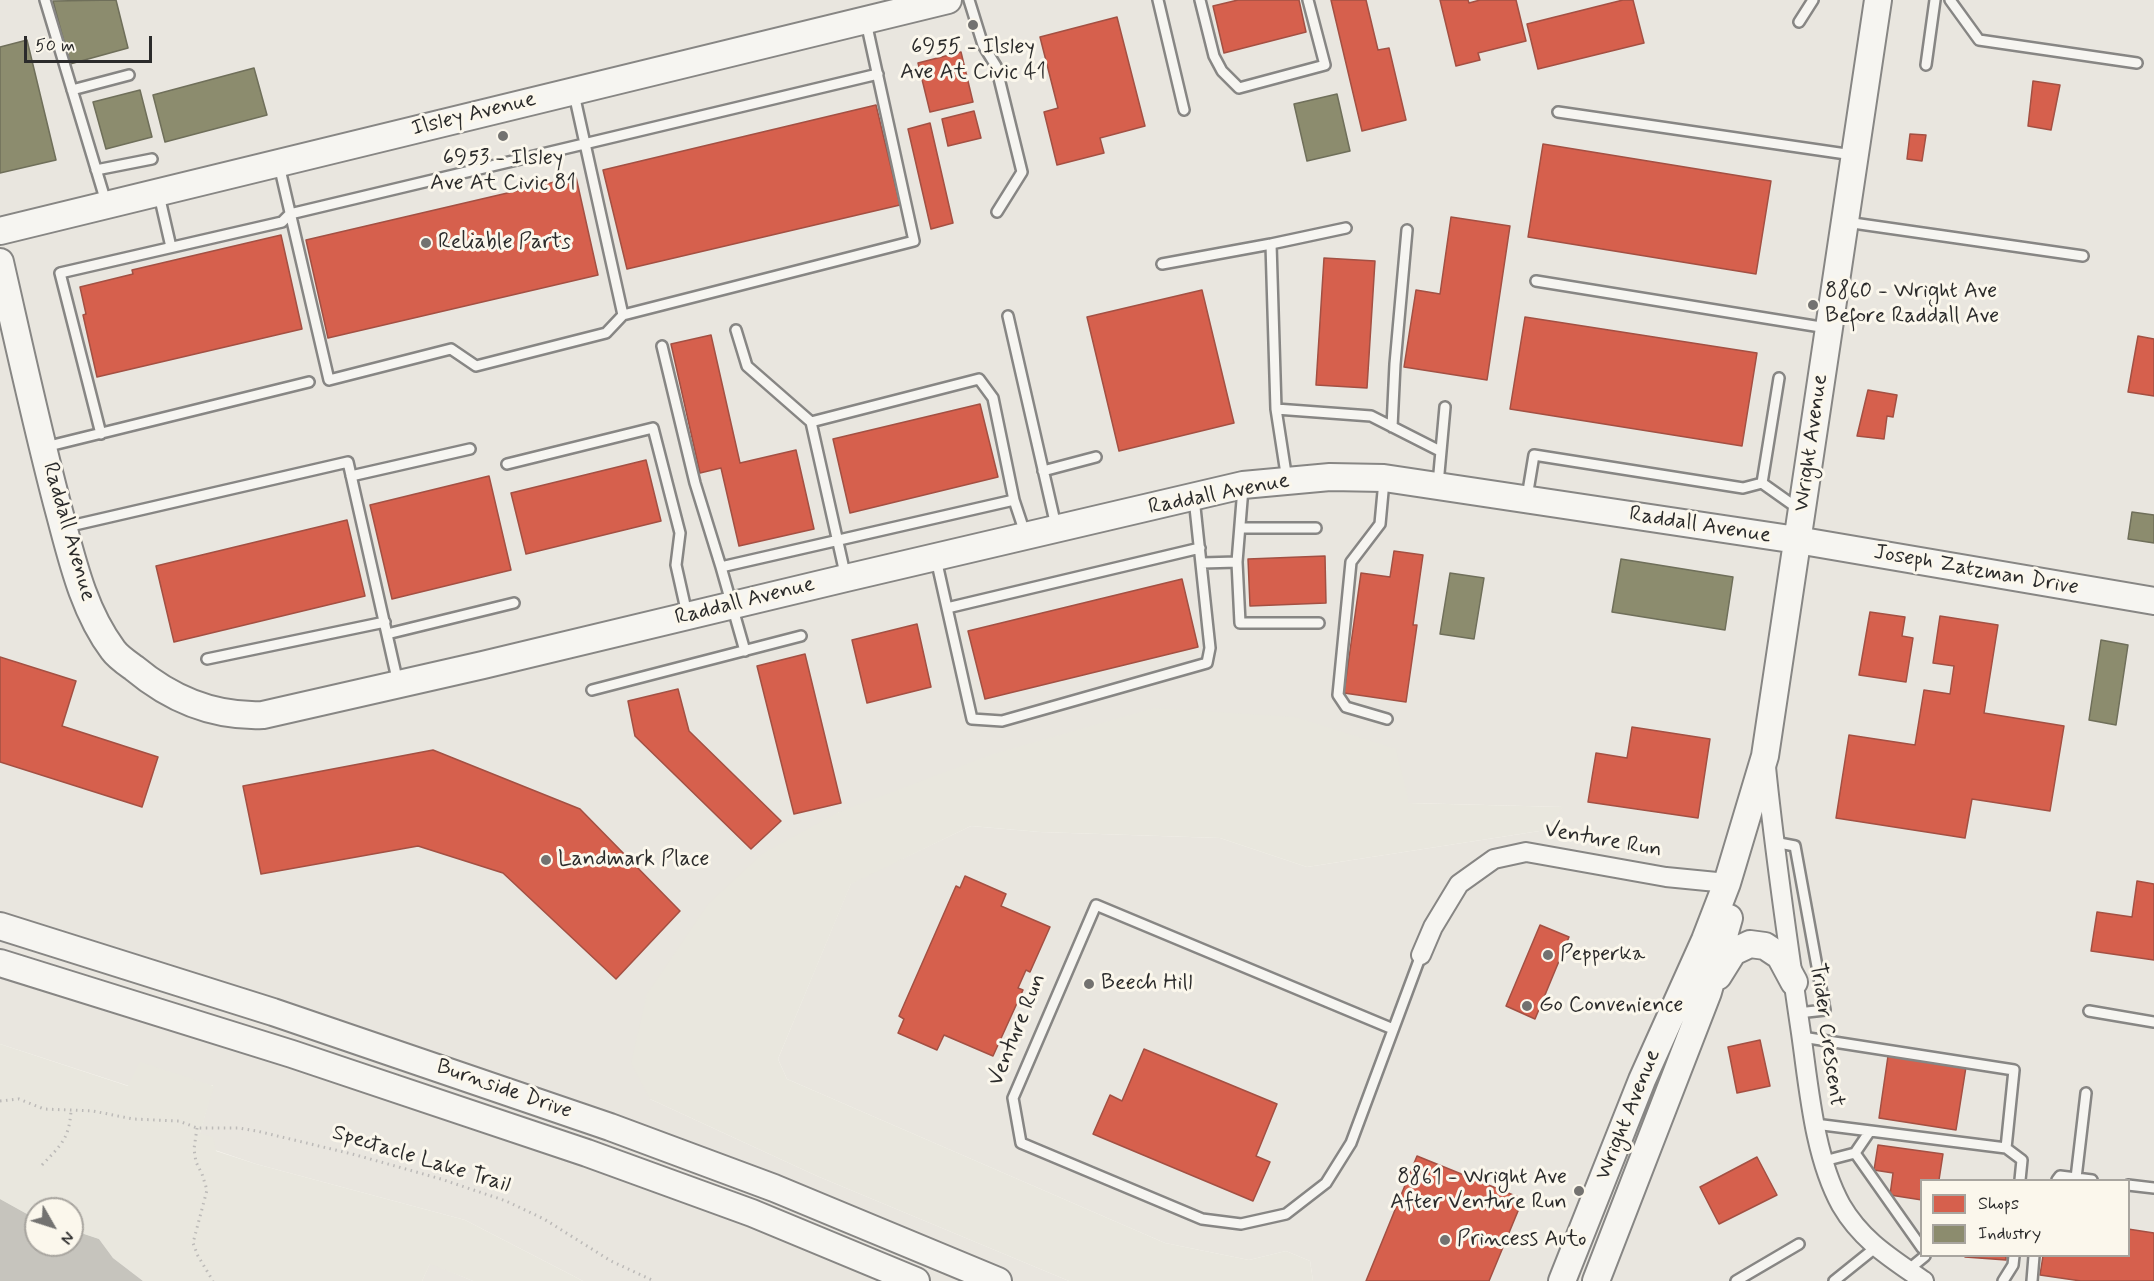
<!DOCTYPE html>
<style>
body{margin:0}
#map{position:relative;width:2154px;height:1281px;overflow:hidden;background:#f8f6f0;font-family:Mynerve,sans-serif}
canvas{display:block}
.legend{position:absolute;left:1920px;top:1179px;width:210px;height:78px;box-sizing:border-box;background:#fbf7ec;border:2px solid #a8a59f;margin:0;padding:8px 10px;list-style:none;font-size:18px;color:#2b2b2b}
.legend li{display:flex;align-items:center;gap:12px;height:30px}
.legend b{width:30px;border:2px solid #a8a59f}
.north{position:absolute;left:24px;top:1197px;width:60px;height:60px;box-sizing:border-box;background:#fbf7ec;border:2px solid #a8a59f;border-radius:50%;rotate:129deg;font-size:16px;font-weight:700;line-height:24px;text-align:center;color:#2b2b2b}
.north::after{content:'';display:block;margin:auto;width:21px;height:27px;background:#737270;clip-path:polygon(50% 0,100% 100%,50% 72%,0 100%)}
.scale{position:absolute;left:24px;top:36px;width:128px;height:27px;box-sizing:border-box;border:3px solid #2b2b2b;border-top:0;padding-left:8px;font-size:18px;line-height:21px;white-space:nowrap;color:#2b2b2b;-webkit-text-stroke:4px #fbf7ec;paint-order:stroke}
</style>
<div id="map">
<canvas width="2154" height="1281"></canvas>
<ul class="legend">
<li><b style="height:16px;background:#d6604d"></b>Shops</li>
<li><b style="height:16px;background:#8c8c6e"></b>Industry</li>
</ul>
<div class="north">N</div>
<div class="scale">50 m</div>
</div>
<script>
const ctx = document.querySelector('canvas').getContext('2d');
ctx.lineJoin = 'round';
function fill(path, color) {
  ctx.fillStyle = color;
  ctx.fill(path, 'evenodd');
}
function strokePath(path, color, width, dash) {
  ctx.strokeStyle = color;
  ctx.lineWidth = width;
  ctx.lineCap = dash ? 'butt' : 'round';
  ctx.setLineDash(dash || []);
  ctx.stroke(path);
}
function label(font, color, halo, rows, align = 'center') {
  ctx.font = font + ' Mynerve,sans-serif';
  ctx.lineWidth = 6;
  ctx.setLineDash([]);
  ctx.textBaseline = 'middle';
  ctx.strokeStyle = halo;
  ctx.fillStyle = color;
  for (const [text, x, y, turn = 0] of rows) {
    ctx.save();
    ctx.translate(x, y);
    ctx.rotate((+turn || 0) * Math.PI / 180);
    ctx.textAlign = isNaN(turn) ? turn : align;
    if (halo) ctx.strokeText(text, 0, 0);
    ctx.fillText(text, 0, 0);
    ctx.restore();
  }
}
const built = new Path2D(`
 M0,0H2154V1281H1313L1310,1261L1286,1251L1249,1260L1165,1243L787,1079L778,1059L851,883L971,826L1040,832L1220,838L1307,867L1546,830L1562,807L1409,803L839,812L650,1099L817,1176L1069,1281H583L465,1220L256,1164L197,1144L213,1085L129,1086L0,1044ZM1922,1180H2128V1256H1922Z
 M430,1263L473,1281H422Z`);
const green = new Path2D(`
 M1154,708L1295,717L1396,749L1409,803L1563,807L1546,830L1307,867L1220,838L1040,832L971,826L851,884L778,1059L787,1079L1165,1243L1249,1260L1286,1251L1310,1261L1313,1281H1069L817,1176L650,1099L631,1063L647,994L708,904L762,854L839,812L993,754Z
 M0,1044L128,1086L140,1062L214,1086L200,1133L213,1137L216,1151L256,1164L465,1220L583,1281H473L430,1264L422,1281H143L113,1258L99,1239L72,1230V1209H36V1219L0,1199Z`);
const water = new Path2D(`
 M0,1199L36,1219V1245H72V1230L99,1239L113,1258L143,1281H0Z`);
const shops = new Path2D(`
 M1238,0H1299L1306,32L1224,53L1213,6Z
 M1331,0H1366L1378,50L1389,48L1406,120L1362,131Z
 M1440,0H1468L1469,3L1480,0H1516L1526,41L1478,53L1480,60L1456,66Z
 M1623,0H1633L1644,43L1538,69L1527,24Z
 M1117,17L1145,126L1100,138L1104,153L1057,165L1044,112L1058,108L1040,37Z
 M961,52L973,102L930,112L918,63Z
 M2033,81L2060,85L2051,130L2028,126Z
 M876,105L900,205L627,269L603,170Z
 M974,111L981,138L948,146L942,119Z
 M930,123L953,223L931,229L908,129Z
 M1910,134L1926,135L1922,161L1907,159Z
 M1543,144L1771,181L1756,274L1528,237Z
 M576,177L598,275L328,338L306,240Z
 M1451,217L1510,226L1487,380L1404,367L1416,290L1440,294Z
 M281,235L302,329L97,377L83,315L86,314L80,287L133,274L132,270Z
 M1324,258L1375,261L1367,388L1316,385Z
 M1202,290L1234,423L1119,451L1087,317Z
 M1525,317L1757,353L1742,446L1510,409Z
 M711,335L740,463L796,450L814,529L739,546L721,468L700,473L671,344Z
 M2138,336L2154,339V396L2128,392Z
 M1868,390L1897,395L1893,417L1887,416L1884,439L1857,436Z
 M980,404L998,477L850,513L833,439Z
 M646,460L661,521L526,554L511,493Z
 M489,476L511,570L392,599L370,505Z
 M347,520L365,596L174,642L156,566Z
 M1394,551L1423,555L1413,625H1417L1406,702L1344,693L1361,573L1390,577Z
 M1325,556L1326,603L1250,606L1248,559Z
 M1182,579L1198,647L985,699L968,631Z
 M1870,612L1905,617L1902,636L1913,638L1906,682L1859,675Z
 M1940,616L1998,625L1984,713L2064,726L2050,811L1972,799L1965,838L1836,818L1849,735L1915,745L1924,690L1950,694L1954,666L1933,663Z
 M917,624L931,687L867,703L852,640Z
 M805,654L841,803L794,814L757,666Z
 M0,657L76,681L62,726L158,757L142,807L0,762Z
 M678,689L689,731L781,821L751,849L635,736L628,701Z
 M1632,727L1710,739L1698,818L1588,802L1596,753L1627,758Z
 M433,750L580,809L680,911L616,979L503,873L418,846L261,874L243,786Z
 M965,876L1006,894L1001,906L1050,927L1030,972L1026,970L1018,988L1023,990L993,1056L944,1035L937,1050L898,1033L904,1019L899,1016L956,886L960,888Z
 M2137,881L2154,884V960L2091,951L2097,912L2132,917Z
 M1540,925L1569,937L1535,1019L1506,1006Z
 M1760,1040L1770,1086L1737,1093L1728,1047Z
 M1144,1049L1277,1104L1256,1156L1270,1162L1253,1201L1093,1134L1110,1095L1122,1101Z
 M1888,1056L1966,1067L1956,1130L1879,1118Z
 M1878,1145L1943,1154L1939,1180H1922V1200L1890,1195L1893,1173L1874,1170Z
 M1417,1156L1523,1199L1489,1281H1366Z
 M1757,1157L1777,1195L1719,1224L1700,1187Z
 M2128,1229L2154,1233V1281H2081L2040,1275L2043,1256H2128Z
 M1965,1256H2006V1260L1965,1257Z`);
const industry = new Path2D(`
 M116,0L128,48L70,64L53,1Z
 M27,40L56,160L0,173V47Z
 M254,68L267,115L165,142L153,95Z
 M140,90L152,137L106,149L93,102Z
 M1337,94L1350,151L1307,161L1294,104Z
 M2132,512L2154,515V543L2128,539Z
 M1621,559L1733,577L1725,630L1612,612Z
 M1450,573L1484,578L1474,639L1440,634Z
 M2101,640L2128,645L2116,725L2089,720Z`);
const path = new Path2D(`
 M0,1101L19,1099L44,1109L93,1111L133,1119L179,1121L197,1128H239L257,1131L356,1155L441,1179L506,1201L544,1219L611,1261L654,1281
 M197,1128L194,1149L196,1162L202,1174L207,1190L193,1243L198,1256L213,1281
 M42,1165C61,1145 69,1139 71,1111`);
const lane = new Path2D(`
 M45,0L106,202
 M969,0L983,45L996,66L1022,172L997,212
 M1158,0L1184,110
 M1200,0L1214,56L1222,71L1239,88L1325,65L1308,0
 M1950,0L1979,40L2137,63
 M1799,22L1813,0
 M1926,65L1935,0
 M72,90L129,75
 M574,94L623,315
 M1558,112L1853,155
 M279,165L329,380L451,349L476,366L606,333L623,315L914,241L866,22
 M96,170L152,159
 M159,195L171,247
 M1846,222L2083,256
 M1271,244L1276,409L1287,480
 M1162,264L1271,244L1346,228
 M1536,281L1827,328
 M1008,316L1056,526
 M736,330L747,366L811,422L979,379L993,398L1014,500L1025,533
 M662,346L695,483L721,567L745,651
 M1779,378L1762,483L1800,510
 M1276,409L1371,416L1440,451
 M811,422L846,578
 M1392,427L1395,364L1407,230
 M101,434L60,273L282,222L290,214L878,74
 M45,447L309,382
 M507,464L653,428L680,533L676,565L687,614
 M1043,471L1096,457
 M351,476L470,449
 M1384,481L1380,524L1351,562L1338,695L1346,707L1387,719
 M1438,484L1445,407
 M1243,488L1237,562L1240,623H1319
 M1527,497L1534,455L1743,488L1762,483
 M66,527L348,462L398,683
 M1240,528H1316
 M936,559L972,719L1002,721L1207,663L1210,648L1194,498
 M1202,563L1237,562
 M721,567L1014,500
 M947,608L1200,548
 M387,634L514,603
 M207,659L385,622
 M592,690L801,636
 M1774,842L1795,846L1825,1010L1798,1013
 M2089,1011L2154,1022
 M1393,1029L1096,905L1013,1098L1021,1143L1202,1219L1241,1224L1286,1214L1326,1183L1351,1143L1421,955
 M1802,1037L2014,1070L2006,1148
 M1815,1124L2006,1148L2022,1160L2020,1180
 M1855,1153L1870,1131
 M1824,1161L1855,1153L1922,1248
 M2076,1178L2086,1093
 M2057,1180L2060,1176L2092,1180
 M2128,1185L2154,1188
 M1908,1270L1925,1256
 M1736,1281L1799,1244
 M1834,1281L1875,1248
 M2003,1281L2013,1265L2014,1256
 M2032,1281L2034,1256`);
const street = new Path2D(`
 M1766,767C1775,856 1788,945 1801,1033C1809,1088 1814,1156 1841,1205C1862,1241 1891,1258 1924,1281
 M1421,955L1433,927L1459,884L1494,859L1526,852L1666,877L1727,883`);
const secondary = new Path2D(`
 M0,231L948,0
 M0,262C19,345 37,428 59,511C72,559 83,610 113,650C118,657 127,663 134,668C171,699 215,717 263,715L483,665L846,578L1243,485L1330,477L1384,478L1797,540L2154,601
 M0,926L273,1012L610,1127L774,1188L998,1281
 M0,963L292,1054L587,1153L752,1213L916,1281
 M1718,976L1733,952L1750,944L1765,946L1780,956L1794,982
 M1562,1281L1642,1080L1705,940L1727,883L1765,756L1878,0
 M1596,1281L1708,992L1729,918`);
const markers = [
 [973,25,6,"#737270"],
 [503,136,6,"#737270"],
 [426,243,6,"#737270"],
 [1813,305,6,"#737270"],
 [546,860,6,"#737270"],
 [1548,955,6,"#737270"],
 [1089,984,6,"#737270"],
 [1527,1006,6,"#737270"],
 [1579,1191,6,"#737270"],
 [1445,1240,6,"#737270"]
];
const poiNames = [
 ["6955 - Ilsley",973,48,"center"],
 ["Ave At Civic 41",973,73,"center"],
 ["6953 - Ilsley",503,159,"center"],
 ["Ave At Civic 81",503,184,"center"],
 ["Reliable Parts",438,243],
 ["8860 - Wright Ave",1825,292],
 ["Before Raddall Ave",1825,317],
 ["Landmark Place",558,860],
 ["Pepperka",1560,955],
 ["Beech Hill",1101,984],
 ["Go Convenience",1539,1006],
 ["8861 - Wright Ave",1567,1178,"right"],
 ["After Venture Run",1567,1203,"right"],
 ["Princess Auto",1457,1240]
];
const streetNames = [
 ["Ilsley Avenue",474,115,-14],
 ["Wright Avenue",1812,443,-82],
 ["Raddall Avenue",1219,495,-11],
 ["Raddall Avenue",1700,526,9],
 ["Raddall Avenue",68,532,74],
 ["Joseph Zatzman Drive",1976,571,10],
 ["Raddall Avenue",745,602,-14],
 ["Venture Run",1603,841,10],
 ["Venture Run",1018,1030,-68],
 ["Trider Crescent",1826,1035,82],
 ["Burnside Drive",504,1090,19],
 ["Wright Avenue",1629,1115,-68],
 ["Spectacle Lake Trail",421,1160,17]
];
fill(built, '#e9e6df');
fill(green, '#e9e7de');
fill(water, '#c6c4bd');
fill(shops, '#d6604d');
strokePath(shops, '#a35043', 1.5);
fill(industry, '#8c8c6e');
strokePath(industry, '#6f6f5a', 1.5);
strokePath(lane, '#878684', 14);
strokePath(street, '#878684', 22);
strokePath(secondary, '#878684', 30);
strokePath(path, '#bcbab8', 3, [1.5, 4.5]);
strokePath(lane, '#f6f5f1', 9);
strokePath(street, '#f6f5f1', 18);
strokePath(secondary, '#f6f5f1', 26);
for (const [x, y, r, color] of markers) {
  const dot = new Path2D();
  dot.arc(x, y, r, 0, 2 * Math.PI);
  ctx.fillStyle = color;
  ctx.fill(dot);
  strokePath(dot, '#fbf7ec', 2);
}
label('22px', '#2b2b2b', '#fbf7ec', poiNames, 'left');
label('22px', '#2b2b2b', '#fbf7ec', streetNames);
</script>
